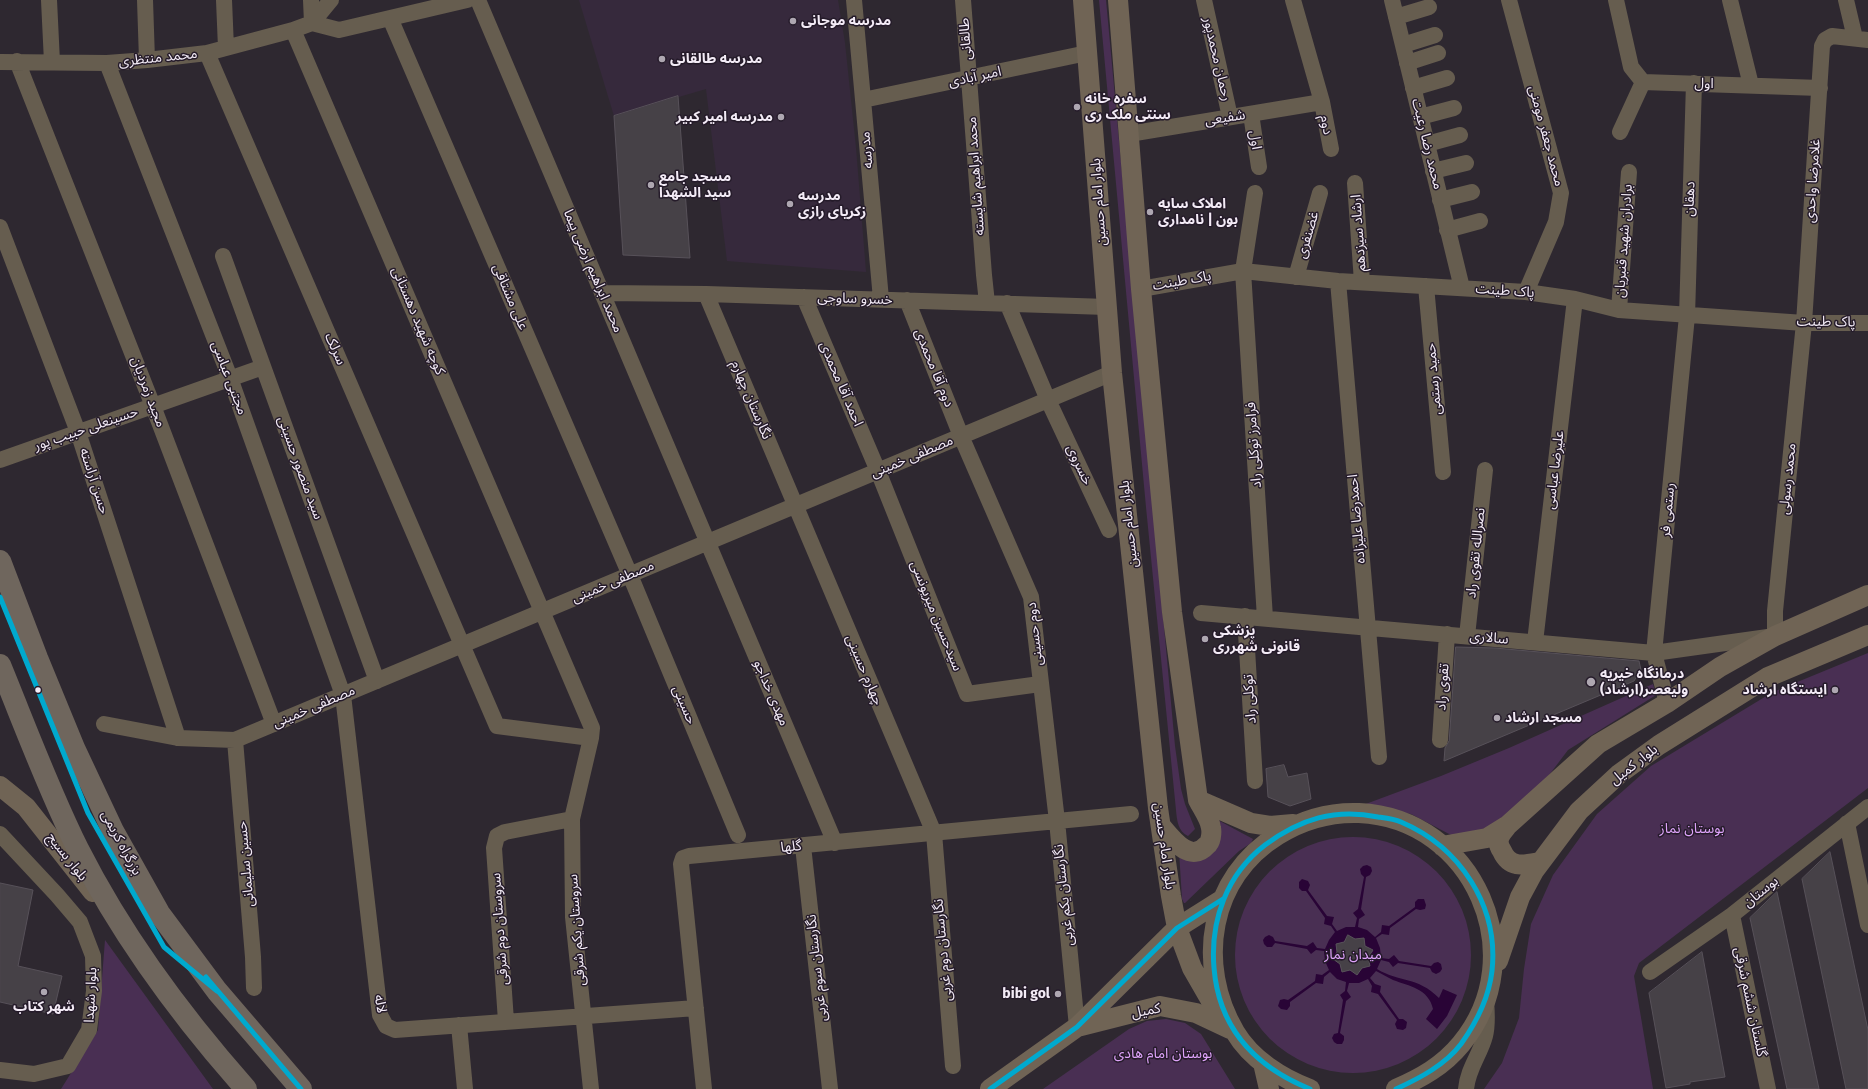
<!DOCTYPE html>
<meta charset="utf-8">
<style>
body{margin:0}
canvas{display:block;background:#2e2830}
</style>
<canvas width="1868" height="1089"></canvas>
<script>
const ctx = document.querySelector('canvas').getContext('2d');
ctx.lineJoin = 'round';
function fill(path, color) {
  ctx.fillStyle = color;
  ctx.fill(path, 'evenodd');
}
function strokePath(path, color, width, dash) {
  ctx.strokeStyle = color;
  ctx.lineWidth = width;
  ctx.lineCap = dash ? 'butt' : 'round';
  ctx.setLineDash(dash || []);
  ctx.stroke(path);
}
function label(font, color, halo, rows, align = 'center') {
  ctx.font = font + ' "Fira Sans","Noto Sans Arabic",sans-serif';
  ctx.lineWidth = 3;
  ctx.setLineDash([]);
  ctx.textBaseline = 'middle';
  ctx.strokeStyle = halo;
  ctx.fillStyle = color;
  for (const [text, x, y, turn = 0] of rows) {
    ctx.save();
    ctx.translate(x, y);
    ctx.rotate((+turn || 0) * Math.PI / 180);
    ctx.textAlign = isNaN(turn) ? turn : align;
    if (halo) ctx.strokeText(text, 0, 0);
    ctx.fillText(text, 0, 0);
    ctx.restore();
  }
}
const built = new Path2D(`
 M579,0H838L845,43L856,148L866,272L727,261L706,89L614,116Z`);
const green = new Path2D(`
 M1099,0H1106L1175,746L1181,789L1185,804L1195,829L1188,836C1178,831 1177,821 1176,810L1146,507Z
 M1868,653V788L1639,963L1634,976L1653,1089H1484L1502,1063L1519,1018L1524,969L1531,924L1553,875L1597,814L1651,766L1773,692Z
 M1653,684L1656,695L1568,750L1534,795L1487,828L1453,836L1411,814L1363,805L1441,776L1509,748Z
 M1214,818L1253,839L1251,843L1239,851L1185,903H1184L1182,899L1179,851L1193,859Z
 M1235 955a118 118 0 1 1 236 0a118 118 0 1 1-236 0Z
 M105,940L213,1089H61L98,1030Z
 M1166,1019L1185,1023L1201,1034L1235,1089H1043L1129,1029L1147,1021Z`);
const water = new Path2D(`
 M1367,865L1371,867L1372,871L1370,875L1366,877L1361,909L1365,915L1359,919L1358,927L1367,930L1375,937L1381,932L1382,925L1389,926L1415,907V902L1418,899H1424L1426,905L1425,909L1420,910L1416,909L1390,928L1389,935L1382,934L1376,938L1380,948L1381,958L1389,959L1394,955L1399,961L1431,966L1434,963L1438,962L1441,964L1442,969L1440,972L1436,974L1432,972L1430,968L1398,963L1393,967L1389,962L1381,960L1377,969C1400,983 1417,976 1439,998L1443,989L1457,995L1447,1016L1437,1029L1426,1019L1433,1009C1429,989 1409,986 1393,980C1387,977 1382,974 1376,971L1370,978L1375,984L1381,986L1380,992L1399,1019H1403L1407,1022L1406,1028L1403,1030L1397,1029L1395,1024L1397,1020L1378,994L1371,992L1372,986L1368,979L1359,983H1349L1347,991L1351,997L1346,1001L1340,1033L1344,1036V1040L1342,1044H1337L1334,1042L1332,1038L1334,1034L1338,1033L1343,1000L1340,995L1345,991L1346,982L1337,979L1330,972L1324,977L1323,984L1316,983L1290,1002V1006L1287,1010L1281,1009L1278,1006L1280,1000L1284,999L1288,1000L1315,981L1316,974L1322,975L1329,970L1325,961L1324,951L1316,950L1311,954L1307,949L1275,943L1272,947H1267L1264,944L1263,940L1265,937L1269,935L1273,937L1275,941L1307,946L1313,942L1317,948L1325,949L1329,940L1335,932L1331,926L1324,924L1325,918L1306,891H1302L1299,888V882L1302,879L1308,881L1310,885L1308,890L1327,916L1334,917L1332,924L1337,931L1346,927H1355L1357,918L1353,913L1358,909L1364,877L1361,874L1360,869L1363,866ZM1348,935L1355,939L1364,938L1365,946L1373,951L1357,975L1350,970L1342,972L1340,964L1333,959L1337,952L1336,944L1344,942Z`);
const building = new Path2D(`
 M678,96L690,258L623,255L614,116Z
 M1456,647L1495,648L1639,661L1641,670L1634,681L1444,761L1445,748L1449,741Z
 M1284,765L1288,777L1307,773L1311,799L1290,806L1268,797L1266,769Z
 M1830,852L1868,1030V1089H1846L1802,879Z
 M0,883L33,890L18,966L62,976L53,1014L0,1002Z
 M1777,892L1819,1089H1787L1750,918Z
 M1348,935L1355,939L1364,938L1365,946L1373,950L1368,957L1370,966L1362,968L1357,975L1350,970L1342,972L1340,964L1333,959L1337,952L1336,944L1344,942Z
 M1702,952L1725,1077L1690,1082V1084L1666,1088L1649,993Z`);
const minor = new Path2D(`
 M49,0L52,62
 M145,0L147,60
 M224,0L226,48
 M311,0L312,23
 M478,0L835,843
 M854,0L881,299
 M963,0L984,275L987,303
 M1204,0L1230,117
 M1293,0L1322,102L1331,149
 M1392,0L1462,288
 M1509,0L1561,193L1556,222L1526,292
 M1616,0L1631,67L1643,82
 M1730,0L1751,85
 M1846,0L1855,38
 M1396,17L1429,7
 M390,18L630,575L738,835
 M312,23L339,30L467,0
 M293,30L592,728L591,738L572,819L573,917L591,1089
 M1403,45L1435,35
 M207,53L497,726L591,738
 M17,61L153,406L274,724
 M0,62L107,63L147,60L207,53L293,30L312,23L331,0
 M107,63L230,378L343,695L380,1015L386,1026L395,1030L696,1008
 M1407,63L1438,53
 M1643,82L1820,88
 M1413,88L1447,78
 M863,100L1087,53
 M1251,114L1259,167
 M1420,117L1454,108
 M1620,132L1643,82
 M1129,134L1322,102
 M1427,144L1460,135
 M1433,171L1466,163
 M1355,183L1362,282
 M1255,193L1243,271L1265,618
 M1440,200L1472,192
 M0,227L78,432L178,738
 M1447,230L1480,221
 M223,256L377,681
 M1296,277L1320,193
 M1338,281L1379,757
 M1426,286L1443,472
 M1141,289L1243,271L1338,281L1526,292L1575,299L1619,310L1804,323H1868
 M602,293L706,294L1107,307
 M706,294L934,833L953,1066
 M804,297L878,471L967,694L1040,684
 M907,300L961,436L1031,597L1057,821L1077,1027
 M1007,303L1048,400L1109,530
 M1619,310L1629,172
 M0,460L263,367
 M1201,613L1654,653L1775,636V611L1804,323L1822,46L1825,40L1832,36L1868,40
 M1245,616L1255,781
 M1467,636L1485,470
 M1535,642L1575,299
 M1667,703L1654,653L1687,316L1694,83
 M104,724L178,738L235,740L1112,373
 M235,740L253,957L254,988
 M1440,740L1447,634
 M1847,823L1868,925
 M0,834L57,895L80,922L93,956L94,991L89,1030L68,1066L34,1074L0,1070
 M803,846L830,1089
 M1732,915L1768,1089
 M1650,972L1732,915L1868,807
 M506,1021L494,848L497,836L505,832L572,819
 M459,1025L465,1089
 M704,1089L681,864L683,858L689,856L1131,814
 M1466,1089C1468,1068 1480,1055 1485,1036C1488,1024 1487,1012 1486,1001`);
const major = new Path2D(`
 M1083,0L1112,373L1158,808L1171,896L1177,928L1192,968L1211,1001L1235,1032
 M1118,0L1141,289L1172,612L1198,800C1202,808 1210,819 1211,828C1212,833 1211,842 1207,845C1190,864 1172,839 1161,826
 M0,786L26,807L93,892
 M1198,800L1251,823L1270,826L1293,824
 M1508,825C1505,829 1500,834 1499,839C1498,843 1500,848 1502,851C1510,869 1524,865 1540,862
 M1442,846L1487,838L1508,825L1598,744L1667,703L1720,667L1775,636L1868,595
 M1498,961L1520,897L1534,871L1579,811L1619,774L1659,745L1768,677L1868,635
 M1077,1027L1160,1006L1196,1013L1230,1029
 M1263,1063L1269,1089
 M990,1089L1077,1027L1177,928L1223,899
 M1310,1089C1281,1078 1251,1059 1235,1032C1195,964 1209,877 1278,835C1302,820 1330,812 1359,813C1474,818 1534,956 1461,1044C1443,1066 1421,1078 1396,1089`);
const highway = new Path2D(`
 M0,561L37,658L74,748L113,831L159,913L217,991L301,1089
 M0,665C25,726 49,791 78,849C121,934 183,1018 246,1089`);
const bus1 = new Path2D(`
 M0,597L88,813L164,947L217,991
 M206,977L301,1089
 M990,1089L1077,1027L1177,928L1223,899
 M1310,1089C1256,1067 1219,1029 1214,968C1210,920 1227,874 1265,845C1300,819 1335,808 1378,817C1385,818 1394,819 1401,822C1460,847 1499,906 1492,971C1489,997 1476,1023 1461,1044C1445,1065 1420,1078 1396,1089`);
const markers = [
 [793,21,4,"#aea7b1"],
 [662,59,4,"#aea7b1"],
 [1077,107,4,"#aea7b1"],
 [781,117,4,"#aea7b1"],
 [651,185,4,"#aea7b1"],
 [790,204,4,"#aea7b1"],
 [1150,212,4,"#aea7b1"],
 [1205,639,4,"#aea7b1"],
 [1591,682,5,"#aea7b1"],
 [38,690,3.5,"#f3ebf6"],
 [1835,690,4,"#aea7b1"],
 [1497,718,4,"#aea7b1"],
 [44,992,4,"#aea7b1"],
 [1058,994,4,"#aea7b1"]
];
const poiNames = [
 ["مدرسه موجانی",801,21],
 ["مدرسه طالقانی",670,59],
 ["سفره خانه",1085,99],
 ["سنتی ملک ری",1085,115],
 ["مدرسه امیر کبیر",773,117,"right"],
 ["مسجد جامع",659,177],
 ["سید الشهدا",659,193],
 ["مدرسه",798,196],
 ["زکریای رازی",798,212],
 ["املاک سایه",1158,204],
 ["بون | نامداری",1158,220],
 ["پزشکی",1213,631],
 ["قانونی شهرری",1213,647],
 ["درمانگاه خیریه",1600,674],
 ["ولیعصر(ارشاد)",1600,690],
 ["ایستگاه ارشاد",1827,690,"right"],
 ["مسجد ارشاد",1505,718],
 ["bibi gol",1050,994,"right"],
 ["شهر کتاب",44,1007,"center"]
];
const streetNames = [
 ["طالقانی",966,39,-94],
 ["محمد منتظری",158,58,-6],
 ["رحمان محمدپور",1217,59,77],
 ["امیر آبادی",975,77,-12],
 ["اول",1704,84,2],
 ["شفیعی",1225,118,-9],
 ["دوم",1326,125,79],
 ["محمد جعفر مومنی",1546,136,75],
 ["اول",1255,140,82],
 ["محمد رضا رعیت",1427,144,76],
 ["مدرسه",867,150,-95],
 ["محمد ابراهیم شایسته",976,176,-94],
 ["غلامرضا واحدی",1813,181,-86],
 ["دهقان",1690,199,-88],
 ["بلوار امام حسین",1099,202,-94],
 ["ارشاد سیزدهم",1359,233,-94],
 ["غضنفری",1308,235,-74],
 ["برادران شهید قنبریان",1624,241,-86],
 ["محمد ابراهیم ارضی پیما",593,271,67],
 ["پاک طینت",1182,281,-10],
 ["پاک طینت",1505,291,4],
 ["علی مشتاقی",510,297,67],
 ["خسرو ساوجی",855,299,2],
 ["کوچه شهید دهستانی",418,321,67],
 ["پاک طینت",1826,322,1],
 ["سرلک",335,349,67],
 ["دوم آقا محمدی",934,368,68],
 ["مجتبی عباسی",229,378,69],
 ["حمید رستمی",1434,379,-95],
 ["احمد آقا محمدی",841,384,67],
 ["مجید زمردیان",148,392,69],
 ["نگارستان چهارم",751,400,67],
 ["حسینعلی حبیب پور",86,429,-19],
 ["فرامرز توکلی راد",1254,445,-94],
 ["مصطفی خمینی",912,457,-23],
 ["خسروی",1079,465,65],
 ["سید منصور حسینی",300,468,70],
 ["علیرضا عباسی",1555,470,-83],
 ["محمد رسولی",1788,479,-84],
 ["حسن آراسته",94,481,72],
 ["رستمی فر",1668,510,-85],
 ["احمدرضا علیزاده",1357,519,-95],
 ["بلوار امام حسین",1129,524,-96],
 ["نصرالله تقوی راد",1476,553,-84],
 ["مصطفی خمینی",613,582,-23],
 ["سیدحسین میریونسی",936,616,68],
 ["دوم حسینی",1035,634,-96],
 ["سالاری",1489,638,5],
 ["چهارم حسینی",864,670,67],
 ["تقوی راد",1443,687,-86],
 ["مهدی خداجو",771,693,67],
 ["توکلی راد",1250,699,-94],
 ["حسینی",684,705,67],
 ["مصطفی خمینی",314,707,-23],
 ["بلوار کمیل",1634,765,-38],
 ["بزرگراه کریمی",121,843,62],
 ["بلوار امام حسین",1164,846,82],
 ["گلها",791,847,-6],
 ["بلوار بسیج",67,857,52],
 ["حسین سلیمانی",246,864,-95],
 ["بوستان",1761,892,-39],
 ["نگارستان یکم غربی",1064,895,-96],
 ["سروستان دوم شرقی",500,929,-94],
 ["سروستان یکم شرقی",577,930,-94],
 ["نگارستان دوم غربی",943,950,-95],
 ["نگارستان سوم غربی",817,968,-96],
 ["بلوار شهدا",91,995,-87],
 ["گلستان ششم شرقی",1750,1002,78],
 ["لاله",380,1004,80],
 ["کمیل",1146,1011,-11]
];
const parkNames = [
 ["بوستان نماز",1692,829],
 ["میدان نماز",1353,955],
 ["بوستان امام هادی",1163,1054]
];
fill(built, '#36293c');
fill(green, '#492f53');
fill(water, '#290436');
fill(building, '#464147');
strokePath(building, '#575159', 1);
strokePath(minor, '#665d4f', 16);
strokePath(major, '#706455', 20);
strokePath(highway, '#6f665d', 22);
strokePath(bus1, '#00a9ce', 5);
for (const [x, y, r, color] of markers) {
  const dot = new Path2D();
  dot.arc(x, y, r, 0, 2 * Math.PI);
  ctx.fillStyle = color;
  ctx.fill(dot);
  strokePath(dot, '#251b2a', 1.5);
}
label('bold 14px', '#f3ebf6', '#251b2a', poiNames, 'left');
label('14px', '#f3ebf6', '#251b2a', streetNames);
label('14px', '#dfa4fb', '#251b2a', parkNames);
</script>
